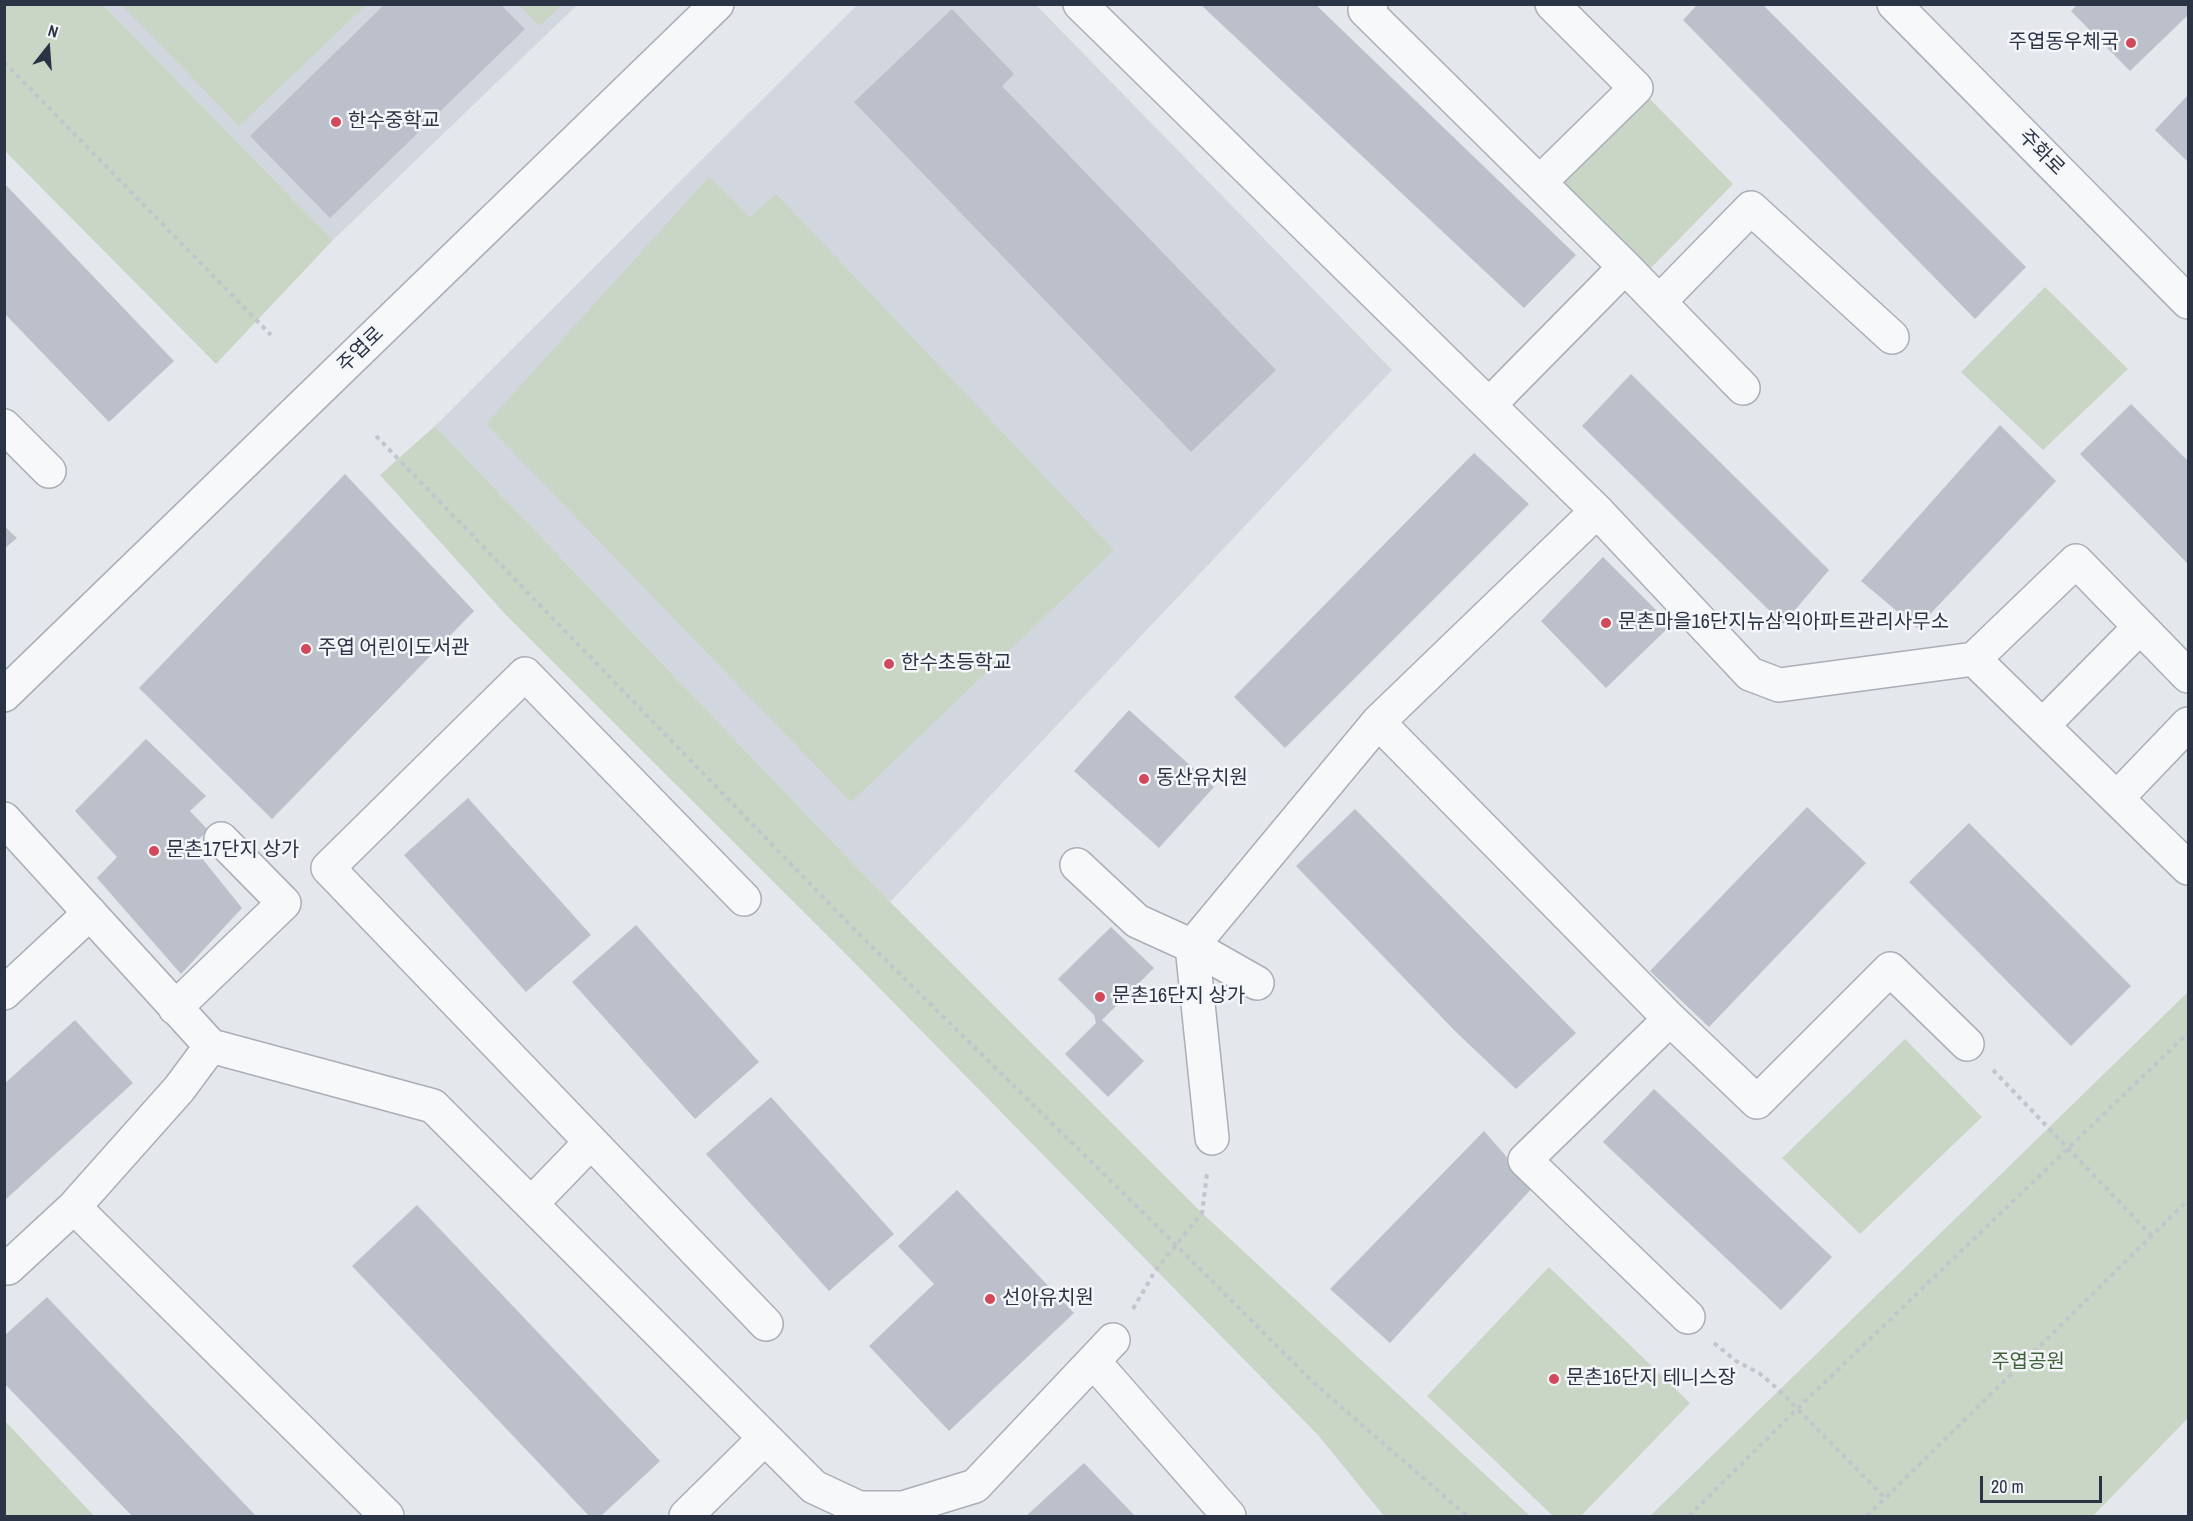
<!DOCTYPE html>
<meta charset="utf-8">
<style>
body{margin:0}
#map{position:relative;width:2193px;height:1521px;overflow:hidden;background:#e4e7ec;font-family:"Archivo Narrow",sans-serif}
canvas{display:block}
.frame{position:absolute;inset:0;border:6px solid #2b3445;pointer-events:none}
.north{position:absolute;left:18px;top:18px;width:60px;height:60px;-webkit-text-stroke:4px #f4f6f9;paint-order:stroke;rotate:17deg;font-size:16px;font-weight:700;line-height:24px;text-align:center;color:#2b3445}
.north::after{content:'';display:block;margin:auto;width:21px;height:27px;background:#2b3445;clip-path:polygon(50% 0,100% 100%,50% 72%,0 100%)}
.scale{position:absolute;left:1980px;top:1476px;width:122px;height:27px;box-sizing:border-box;border:3px solid #2b3445;border-top:0;padding-left:8px;font-size:18px;line-height:21px;white-space:nowrap;color:#2b3445;-webkit-text-stroke:4px #f4f6f9;paint-order:stroke}
</style>
<div id="map">
<canvas width="2193" height="1521"></canvas>
<div class="frame"></div>
<div class="north">N</div>
<div class="scale">20 m</div>
</div>
<script>
const ctx = document.querySelector('canvas').getContext('2d');
ctx.lineJoin = 'round';
function fill(path, color) {
  ctx.fillStyle = color;
  ctx.fill(path, 'evenodd');
}
function strokePath(path, color, width, dash) {
  ctx.strokeStyle = color;
  ctx.lineWidth = width;
  ctx.lineCap = dash ? 'butt' : 'round';
  ctx.setLineDash(dash || []);
  ctx.stroke(path);
}
function label(font, color, halo, rows, align = 'center') {
  ctx.font = font + ' "Archivo Narrow","Noto Sans KR",sans-serif';
  ctx.lineWidth = 5;
  ctx.setLineDash([]);
  ctx.textBaseline = 'middle';
  ctx.strokeStyle = halo;
  ctx.fillStyle = color;
  for (const [text, x, y, turn = 0] of rows) {
    ctx.save();
    ctx.translate(x, y);
    ctx.rotate((+turn || 0) * Math.PI / 180);
    ctx.textAlign = isNaN(turn) ? turn : align;
    if (halo) ctx.strokeText(text, 0, 0);
    ctx.fillText(text, 0, 0);
    ctx.restore();
  }
}
const built = new Path2D(`
 M103,5H577L333,240Z
 M857,5H1036L1392,370L890,902L435,426Z`);
const green = new Path2D(`
 M4,5H103L333,240L216,364L5,151Z
 M122,5H366L239,126Z
 M519,5H562L539,26Z
 M1646,95L1733,184L1647,272L1560,183Z
 M709,177L750,217L776,194L1114,550L851,802L486,424Z
 M2045,287L2128,369L2043,450L1961,372Z
 M435,426L890,902L1202,1213L1530,1516H1384L1318,1435L842,950L506,615L380,475Z
 M2188,992V1418L2093,1516H1650Z
 M1905,1039L1982,1117L1860,1234L1782,1158Z
 M1549,1267L1690,1403L1581,1516H1553L1427,1396Z
 M4,1421H5L94,1516H5Z`);
const building = new Path2D(`
 M385,4H500L525,29L330,218L250,136Z
 M1200,4H1315L1576,255L1524,308Z
 M1698,4H1762L2026,267L1975,319L1683,20Z
 M2078,4H2188V15L2130,71L2071,11Z
 M952,9L1014,74L1002,86L1276,370L1191,452L854,102Z
 M2188,95V162L2155,130Z
 M4,183L174,361L109,422L4,313Z
 M1631,374L1829,570L1783,624L1582,426Z
 M2131,404L2188,461V564L2080,454Z
 M2000,425L2056,481L1917,628L1861,581Z
 M1474,453L1529,504L1285,748L1234,697Z
 M345,474L474,611L272,819L139,688Z
 M4,526L17,538L4,549Z
 M1603,557L1671,625L1606,688L1541,621Z
 M1129,710L1214,787L1159,848L1074,771Z
 M146,739L206,796L190,811L208,830L192,846L242,908L181,974L97,878L117,857L75,811Z
 M468,798L591,935L526,992L404,855Z
 M1807,807L1866,863L1709,1027L1650,971Z
 M1355,809L1576,1033L1516,1089L1456,1032L1296,866Z
 M1969,823L2131,986L2071,1046L1909,882Z
 M636,925L759,1062L695,1119L572,982Z
 M1111,927L1154,968L1102,1020L1144,1061L1108,1097L1065,1054L1096,1023L1094,1015L1058,979Z
 M75,1020L133,1083L4,1201V1084Z
 M1654,1089L1832,1257L1781,1310L1603,1142Z
 M771,1097L894,1234L829,1291L706,1154Z
 M1484,1131L1533,1187L1390,1343L1330,1289Z
 M957,1190L1074,1313L949,1431L869,1346L934,1284L898,1246Z
 M417,1205L660,1461L601,1516H589L352,1266Z
 M47,1297L256,1516H132L4,1383V1336Z
 M1084,1463L1135,1516H1026Z`);
const path = new Path2D(`
 M4,62L271,335
 M376,436L852,927L1177,1246L1315,1384L1467,1516
 M1993,1070L2151,1235
 M1133,1309L1155,1271L1202,1213L1207,1174
 M1714,1343L1736,1361L1759,1373L1779,1390L1885,1498
 M1689,1516L1797,1409L2188,1033
 M1867,1516L2188,1200`);
const minor = new Path2D(`
 M1080,4L1597,511L1750,674L1779,685L1974,659L2076,561L2188,676
 M1371,4L1365,10L1625,267L1490,404
 M1894,4L2188,302
 M1540,182L1636,88L1552,4
 M1625,267L1743,388
 M1659,302L1751,208L1892,337
 M4,426L49,471
 M1974,659L2188,868
 M4,695L717,4
 M1378,722L1670,1019L1757,1102L1890,969L1967,1044
 M2043,725L2140,627
 M2117,798L2188,724
 M4,819L211,1046L433,1106L814,1487L859,1508H903L975,1486L1113,1340
 M1077,865L1137,921L1192,946L1257,983
 M744,899L525,674L328,868L766,1324
 M4,993L90,913
 M175,1008L284,903L221,839
 M1670,1019L1525,1160L1688,1317
 M1212,1138L1192,946L1378,722L1597,511
 M531,1204L591,1142
 M74,1207L387,1516
 M4,1264L8,1268L74,1207L179,1089L211,1046
 M1094,1362L1229,1516
 M686,1516L765,1438`);
const markers = [
 [2131,43,6,"#d1495b"],
 [336,122,6,"#d1495b"],
 [1606,623,6,"#d1495b"],
 [306,649,6,"#d1495b"],
 [889,664,6,"#d1495b"],
 [1144,779,6,"#d1495b"],
 [154,851,6,"#d1495b"],
 [1100,997,6,"#d1495b"],
 [990,1299,6,"#d1495b"],
 [1554,1379,6,"#d1495b"]
];
const poiNames = [
 ["주엽동우체국",2119,43,"right"],
 ["한수중학교",348,122],
 ["문촌마을16단지뉴삼익아파트관리사무소",1618,623],
 ["주엽 어린이도서관",318,649],
 ["한수초등학교",901,664],
 ["동산유치원",1156,779],
 ["문촌17단지 상가",166,851],
 ["문촌16단지 상가",1112,997],
 ["선아유치원",1002,1299],
 ["문촌16단지 테니스장",1566,1379]
];
const streetNames = [
 ["주화로",2041,153,45],
 ["주엽로",361,350,-44]
];
const parkNames = [
 ["주엽공원",2028,1363]
];
fill(built, '#d2d6de');
fill(green, '#c9d6c5');
fill(building, '#bbc0ca');
strokePath(minor, '#a9aeb7', 36);
strokePath(path, '#c2c5cb', 4, [4.5, 4.5]);
strokePath(minor, '#f7f8fa', 33);
for (const [x, y, r, color] of markers) {
  const dot = new Path2D();
  dot.arc(x, y, r, 0, 2 * Math.PI);
  ctx.fillStyle = color;
  ctx.fill(dot);
  strokePath(dot, '#f4f6f9', 2);
}
label('20px', '#2b3445', '#f4f6f9', poiNames, 'left');
label('20px', '#2b3445', '#f4f6f9', streetNames);
label('20px', '#3f6138', '#f4f6f9', parkNames);
</script>
